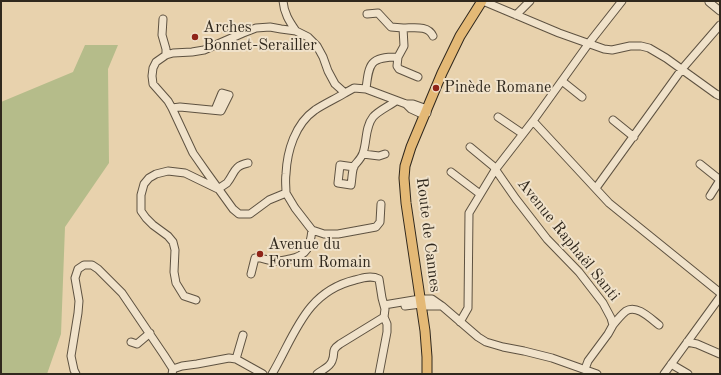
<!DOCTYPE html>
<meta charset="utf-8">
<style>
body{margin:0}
#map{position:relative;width:721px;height:375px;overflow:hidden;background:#e8d2ad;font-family:"Old Standard TT",serif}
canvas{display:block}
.frame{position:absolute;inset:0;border:2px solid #30281d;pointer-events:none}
</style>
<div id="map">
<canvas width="721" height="375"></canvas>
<div class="frame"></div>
</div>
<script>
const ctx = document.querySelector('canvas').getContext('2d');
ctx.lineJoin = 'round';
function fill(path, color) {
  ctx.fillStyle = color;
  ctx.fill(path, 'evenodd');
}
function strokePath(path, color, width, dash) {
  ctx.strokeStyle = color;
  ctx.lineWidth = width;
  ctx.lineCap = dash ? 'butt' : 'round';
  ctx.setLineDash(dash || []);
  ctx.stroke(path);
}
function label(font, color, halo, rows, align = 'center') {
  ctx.font = font + ' "Old Standard TT",serif';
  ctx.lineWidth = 4;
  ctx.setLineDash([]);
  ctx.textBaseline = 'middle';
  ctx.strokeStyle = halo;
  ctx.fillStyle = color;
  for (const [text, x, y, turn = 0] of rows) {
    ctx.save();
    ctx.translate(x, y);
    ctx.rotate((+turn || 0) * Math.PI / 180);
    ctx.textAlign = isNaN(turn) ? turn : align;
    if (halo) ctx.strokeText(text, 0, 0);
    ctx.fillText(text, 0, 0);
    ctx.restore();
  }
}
const green = new Path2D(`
 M85,45H118L108,69L109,163L65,227L61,334L47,374H1V102L73,72Z`);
const minor = new Path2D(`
 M283,1C284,13 289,21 296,31
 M483,1L559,33L604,49L612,50L630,46H641L649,48L666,58L716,94L720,96
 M709,2L720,11
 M516,15L530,1
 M163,19L162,35L166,49V55
 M403,28C414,28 428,25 433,36
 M398,57L397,66L399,69L418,77
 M562,81L582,97
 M366,89C369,63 370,57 398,57L404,46L403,28L391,27L378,13L367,14
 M345,93C335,99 324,104 315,110C295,124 287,151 286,174C285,180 286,187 286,193L269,200L250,214H239L233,209L207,173L193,153L172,108L168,101L153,84L152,76L153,68L156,62L166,55L173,53L192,52L204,50L243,33L256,28L270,27L281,29L296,31L308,37L317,46L323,57L328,71L335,84L345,93L354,88L366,89L406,104H413L427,109V113
 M406,104L411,109L424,115
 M172,108L180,107L221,111L229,95L222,93L215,110
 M498,117L523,134
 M613,120L634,137
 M533,121L609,203L719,292
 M470,147L493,166L516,199L547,239L579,272L603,303L611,318L613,325L608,334L588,361L585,369
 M363,154L379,156L385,154
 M700,164L720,180
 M354,167L340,165L338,183L351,185C352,179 352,171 354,166C357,162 361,159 363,153C367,142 365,127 373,117C378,111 389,106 396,101
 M451,172L480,194
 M596,188L682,69L720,25
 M286,193L295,208L312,230L324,234H338L376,227L380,222L381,204
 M710,196L720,180
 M251,274L255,258C261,257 268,261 274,261C279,262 285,260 290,259C308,255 310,247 312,230
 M196,300L184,296L176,283L174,272L175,250L173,242L168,236L153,225L146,218L141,211V195L144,184L149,178L156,174L168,171L185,173L218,189C221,187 224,185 227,183C235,173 233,166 248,163
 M384,305L420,299H432L442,306L478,337L486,342L503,347L524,351L552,358L597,374
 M405,306L421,304L426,306H442
 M460,322L468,308L469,213L495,170L533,121L589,43L622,1
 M613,325C617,320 621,315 626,311C637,304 651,319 659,325
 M131,342L137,344L150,333
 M687,342L697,344L720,354
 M236,359L243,335
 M671,364L688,374
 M173,369L182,366L197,364L229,358L236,359L263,374
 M76,374L74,370L71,356L78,313L79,301L75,278L78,269L84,265H92L98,269L122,293L164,355L173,369L172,374
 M272,374C295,335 305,292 355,280C362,278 371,275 379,279L382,298L385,309L384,317L387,324V332L379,374
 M317,374C322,370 330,367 332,361C336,352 330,351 340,344L384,317
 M664,374L720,297`);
const major = new Path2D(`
 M427,374V357L425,331L406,203L404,178L405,166L411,147L442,73L460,36L482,1`);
const markers = [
 [195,37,4,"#8f2418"],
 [436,88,4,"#8f2418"],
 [260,254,4,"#8f2418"]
];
const poiNames = [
 ["Arches",203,28],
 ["Bonnet-Serailler",203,46],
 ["Pinède Romane",444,88],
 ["Avenue du",268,245],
 ["Forum Romain",268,263]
];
const streetNames = [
 ["Route de Cannes",428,235,83],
 ["Avenue Raphaël Santi",568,240,51]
];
fill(green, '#b5bc8a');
strokePath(minor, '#5e5241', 9);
strokePath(major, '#30281d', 11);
strokePath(minor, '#f0e2ca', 7);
strokePath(major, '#e4b976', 9);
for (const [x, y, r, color] of markers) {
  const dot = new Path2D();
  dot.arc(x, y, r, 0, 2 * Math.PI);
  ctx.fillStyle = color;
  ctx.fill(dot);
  strokePath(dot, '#f0e2ca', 1.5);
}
label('16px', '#30281d', '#f0e2ca', poiNames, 'left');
label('16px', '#30281d', '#f0e2ca', streetNames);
</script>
